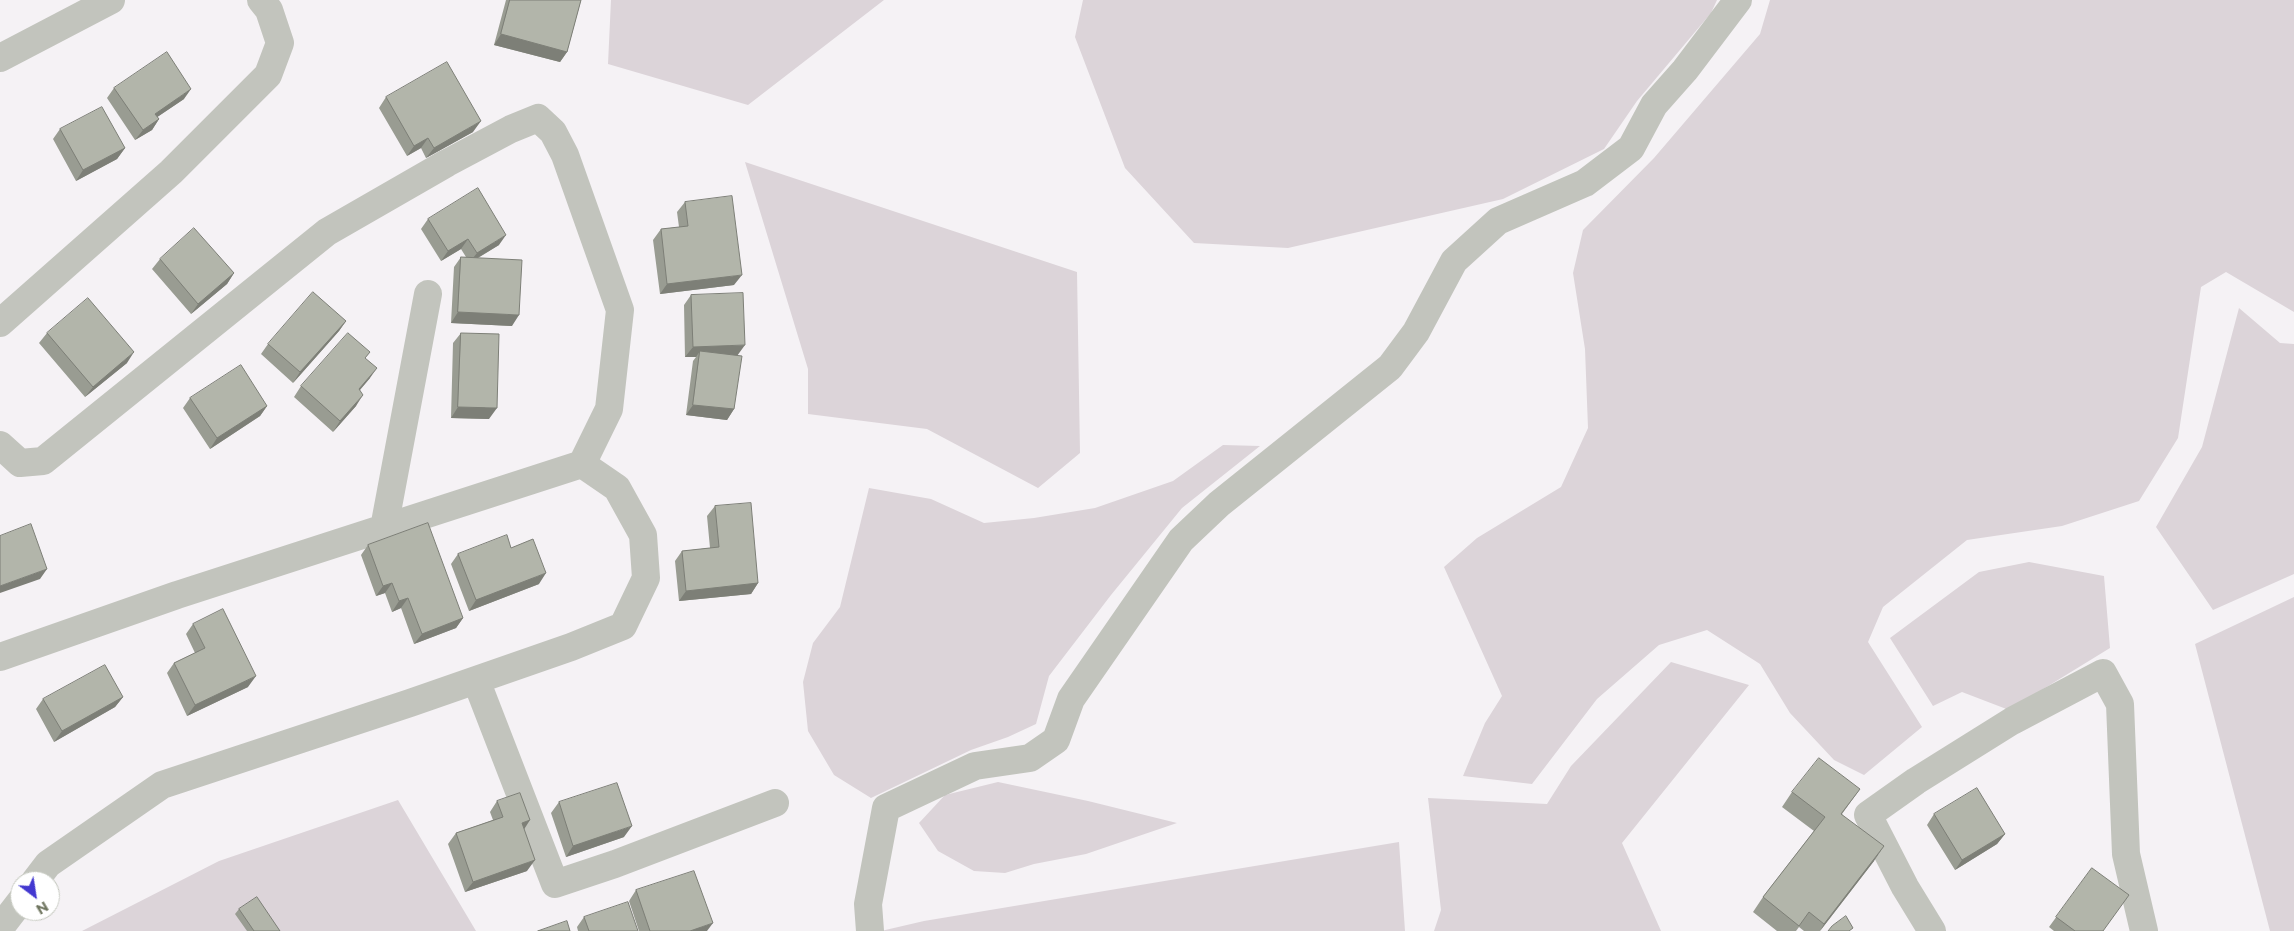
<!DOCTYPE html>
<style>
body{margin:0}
#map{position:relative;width:2294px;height:931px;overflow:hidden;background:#f5f2f5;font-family:Montserrat,sans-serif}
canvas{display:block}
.north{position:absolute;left:10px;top:871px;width:50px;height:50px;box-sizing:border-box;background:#fff;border:1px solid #c5c8bf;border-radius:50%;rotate:149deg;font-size:14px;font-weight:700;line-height:20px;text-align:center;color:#6f755f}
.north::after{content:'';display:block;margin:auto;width:18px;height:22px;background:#4338d0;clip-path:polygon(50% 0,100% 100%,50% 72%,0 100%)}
</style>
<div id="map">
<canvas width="2294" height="931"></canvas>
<div class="north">N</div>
</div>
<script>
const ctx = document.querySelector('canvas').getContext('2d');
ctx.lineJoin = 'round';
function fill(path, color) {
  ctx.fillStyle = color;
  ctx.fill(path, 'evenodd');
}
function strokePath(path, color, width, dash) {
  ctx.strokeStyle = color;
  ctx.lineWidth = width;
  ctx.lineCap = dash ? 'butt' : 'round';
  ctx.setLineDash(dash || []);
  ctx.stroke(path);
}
const green = new Path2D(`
 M611,0H884L748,105L608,64Z
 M1083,0H1717L1711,13L1637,101L1604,149L1503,199L1288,248L1194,243L1125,168L1075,37Z
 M1770,0H2294V312L2226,272L2201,287L2178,438L2139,501L2062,526L1967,540L1883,607L1868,642L1922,727L1864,775L1834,760L1790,713L1760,664L1707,630L1659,645L1597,699L1532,784L1463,776L1485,723L1502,696L1444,567L1477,538L1561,487L1588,428L1585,349L1573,273L1583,230L1654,158L1760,34Z
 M745,162L1077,272L1080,453L1038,488L927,429L808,414V369Z
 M2239,308L2280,343L2294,344V574L2213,610L2156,527L2202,447Z
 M1223,445L1260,446L1182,508L1111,595L1049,676L1036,724L1008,737L971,750L871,798L834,775L808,731L803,682L813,643L840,607L869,488L931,499L984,523L1034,518L1095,508L1173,481Z
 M2029,562L2104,576L2110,648L2009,710L1962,692L1933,706L1890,638L1979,572Z
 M2294,597V931H2270L2195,644Z
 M1671,662L1749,685L1622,843L1661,931H1434L1441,910L1428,798L1547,804L1571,766Z
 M998,782L1088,801L1177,823L1086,854L1034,864L1005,873L974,871L938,851L919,823L945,795Z
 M398,800L476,931H82L219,861Z
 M1399,842L1405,931H881L924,921Z`);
const minor = new Path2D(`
 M0,58L111,0
 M0,323L171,172L268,75L280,43L269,10L261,0
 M0,445L20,463L43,461L327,232L447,163L511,129L538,118L553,132L565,155L620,310L609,409L582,464
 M384,528L428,294
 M0,657L177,595L582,464L617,488L643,535L646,578L623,626L571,647L410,703L162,785L48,864L35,881
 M476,680L555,884L615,864L775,803
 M0,928L20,902
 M870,931L868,904L886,808L975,766L1030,758L1056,740L1071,699L1181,540L1219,504L1390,367L1416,332L1454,261L1498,221L1585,183L1631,148L1654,105L1685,70L1738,0
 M1932,931L1905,887L1868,815L1916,781L2012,721L2103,673L2120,704L2126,854L2144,931`);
const wall = new Path2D(`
 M506,0H581L567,52L560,62L494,45Z
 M114,88L184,99L157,117L159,119L152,130L135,140L107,98Z
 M386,97L473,132L426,158L421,148L407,156L379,108Z
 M60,129L125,148L117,159L76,181L53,139Z
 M685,202L734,285L660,294L653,240L661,229L679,227L677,212Z
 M428,219L499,245L478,258L512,326L451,323L454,267L461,257H466L461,249L441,261L421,229Z
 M160,259L234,273L227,284L191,314L152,269Z
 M691,295L737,356L734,409L727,420L686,415L693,361L696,357H685L684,305Z
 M346,321L339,331L293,383L261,354L268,344Z
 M47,333L127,363L85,397L39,343Z
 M461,333L489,419L451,418L453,343Z
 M370,352L365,358L370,378L360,390L356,406L333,432L294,397L301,386Z
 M190,398L267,406L260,416L210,449L183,408Z
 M715,506L758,583L751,594L679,601L675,561L682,551L710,548L707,516Z
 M368,545L463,618L456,628L414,644L401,608L392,612L385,593L376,596L361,555Z
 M511,548L539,584L469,611L451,564L458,554Z
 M193,624L248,687L187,716L167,673L174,663L195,653L186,634Z
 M123,697L115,707L54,742L36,709L43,699Z
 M1860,789L1842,814L1874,861L1820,931H1804L1799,927L1796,931H1777L1753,912L1763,897L1814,831L1782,807L1792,792Z
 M497,801L524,829L527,871L465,892L448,844L456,833L493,820L490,812Z
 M559,802L624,837L566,857L551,813Z
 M1934,814L2005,834L1997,844L1955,870L1927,825Z
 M2092,868L2103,931H2054L2049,927Z
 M636,890L707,931H639L629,901Z
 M239,909L280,931H247L235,914Z
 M584,917L638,931H578L577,927Z`);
const shadedWall = new Path2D(`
 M501,34L567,52L560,62L494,45Z
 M191,89L184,99L147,124L155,114Z
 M159,119L152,130L135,140L143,130Z
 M481,121L473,132L426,158L434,148Z
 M428,138L421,148L407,156L414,146Z
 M125,148L117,159L76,181L83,170Z
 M506,235L499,245L469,263L477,253Z
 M468,239L461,249L441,261L448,251Z
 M234,273L227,284L191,314L198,304Z
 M742,275L734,285L660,294L667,284Z
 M458,312L519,315L512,326L451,323Z
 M346,321L339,331L293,383L300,372Z
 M745,345L737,356L700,351L696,357H685L693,347Z
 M134,352L127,363L85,397L93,387Z
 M377,368L370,378L352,399L359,389Z
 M363,395L356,406L333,432L340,421Z
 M693,405L734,409L727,420L686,415Z
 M267,406L260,416L210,449L217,438Z
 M458,407L497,408L489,419L451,418Z
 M47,569L40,579L0,593V586Z
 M546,573L539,584L469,611L476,600Z
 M392,583L385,593L376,596L383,586Z
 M758,583L751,594L679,601L686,591Z
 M408,598L401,608L392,612L399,601Z
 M463,618L456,628L414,644L422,634Z
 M256,676L248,687L187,716L195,705Z
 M123,697L115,707L54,742L62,731Z
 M530,820L523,831L522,823Z
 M632,826L624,837L566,857L573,846Z
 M2005,834L1997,844L1955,870L1962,860Z
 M1884,846L1874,861L1820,931L1824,924Z
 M535,860L527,871L465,892L473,882Z
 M713,923L707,931H690Z`);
const building = new Path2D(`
 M510,0H581L567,52L501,34Z
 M167,52L191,89L155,114L159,119L143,130L114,88Z
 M447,62L481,121L434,148L428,138L414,146L386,97Z
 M102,107L125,148L83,170L60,129Z
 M478,188L506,235L477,253L468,239L448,251L428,219Z
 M732,196L742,275L667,284L661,229L688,226L685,202Z
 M194,228L234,273L198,304L160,259Z
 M461,257L522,260L519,315L458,312Z
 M313,292L346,321L300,372L268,344Z
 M743,293L745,345L693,347L691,295Z
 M88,298L134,352L93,387L47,333Z
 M348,333L370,352L365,358L377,368L359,389L363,395L340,421L301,386Z
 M461,333L499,334L497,408L458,407Z
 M700,351L742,356L734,409L693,405Z
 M241,365L267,406L217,438L190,398Z
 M751,503L758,583L686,591L682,551L719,547L715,506Z
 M428,523L463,618L422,634L408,598L399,601L392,583L383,586L368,545Z
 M31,524L47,569L0,586V536Z
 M507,535L511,548L533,539L546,573L476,600L458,554Z
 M223,609L256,676L195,705L174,663L205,648L193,624Z
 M105,665L123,697L62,731L43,699Z
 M1819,758L1860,789L1841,814L1884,846L1824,924L1809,912L1799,926L1763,897L1825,817L1792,792Z
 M617,783L632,826L573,846L559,802Z
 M1977,788L2005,834L1962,860L1934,814Z
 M520,793L530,820L522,823L535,860L473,882L456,833L503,817L497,801Z
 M2092,868L2129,895L2103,931H2075L2056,917Z
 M694,871L713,923L690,931H650L636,890Z
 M257,897L280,931H254L239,909Z
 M628,902L638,931H589L584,917Z
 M1846,916L1853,928L1849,931H1828L1832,926Z
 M567,921L570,931H538Z`);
fill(green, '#dcd4d9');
strokePath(minor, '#c2c4bd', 28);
fill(wall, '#999c92');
fill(shadedWall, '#7d7f77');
fill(building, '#b2b5aa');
strokePath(building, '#7d7f77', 1);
</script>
